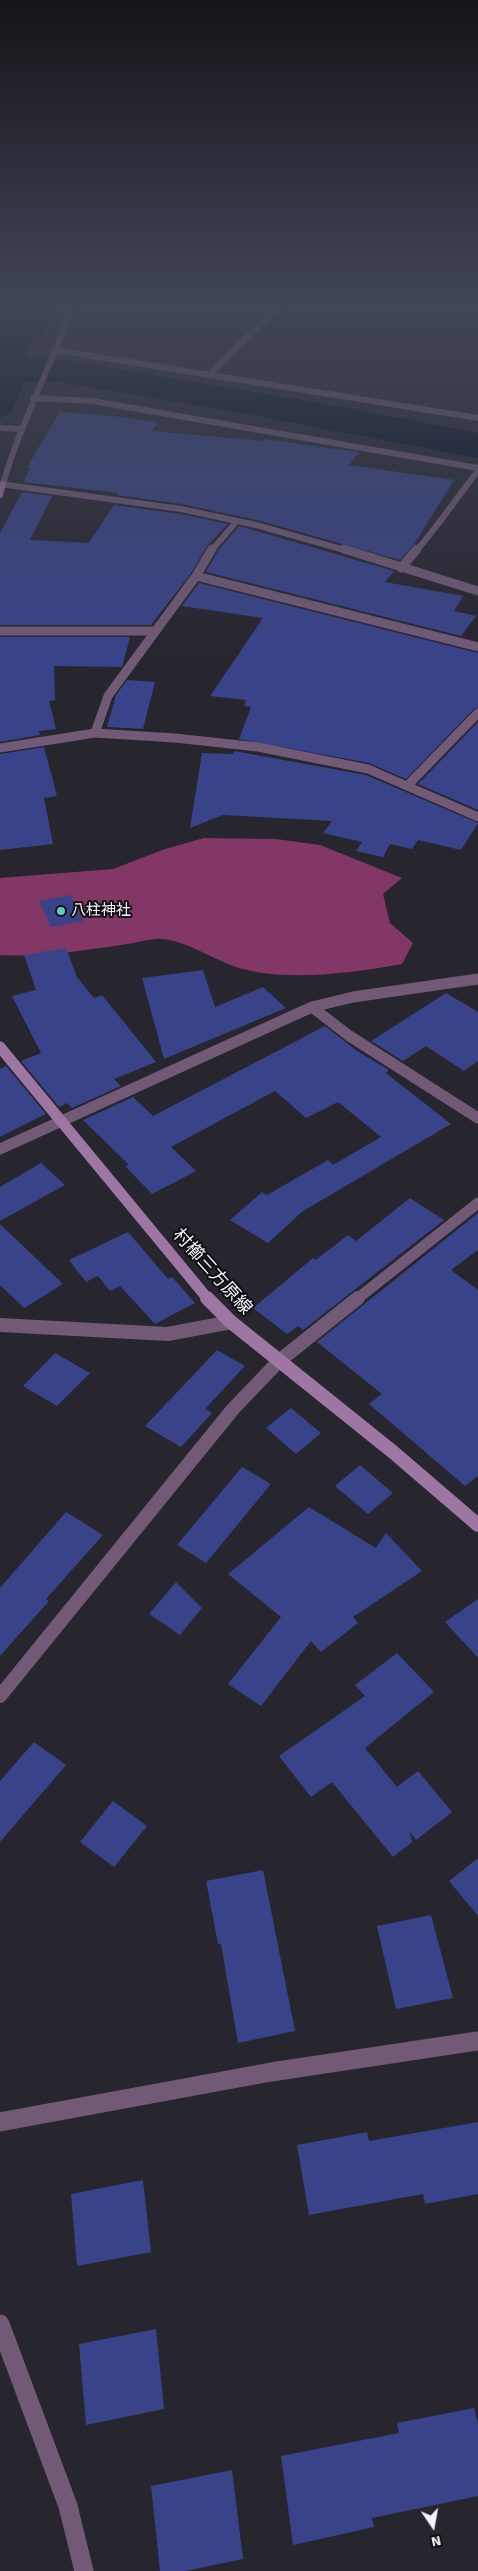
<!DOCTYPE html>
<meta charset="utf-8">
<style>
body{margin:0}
#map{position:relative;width:478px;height:2571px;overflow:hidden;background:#27252e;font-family:Signika,sans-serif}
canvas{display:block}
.north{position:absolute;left:408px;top:2501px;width:50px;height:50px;-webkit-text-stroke:4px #100f13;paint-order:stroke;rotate:168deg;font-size:14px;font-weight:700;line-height:20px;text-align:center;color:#f4f3f9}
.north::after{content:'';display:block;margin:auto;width:18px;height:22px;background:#f4f3f9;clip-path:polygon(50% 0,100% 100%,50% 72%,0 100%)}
</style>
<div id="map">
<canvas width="478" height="2571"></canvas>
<div class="north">N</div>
</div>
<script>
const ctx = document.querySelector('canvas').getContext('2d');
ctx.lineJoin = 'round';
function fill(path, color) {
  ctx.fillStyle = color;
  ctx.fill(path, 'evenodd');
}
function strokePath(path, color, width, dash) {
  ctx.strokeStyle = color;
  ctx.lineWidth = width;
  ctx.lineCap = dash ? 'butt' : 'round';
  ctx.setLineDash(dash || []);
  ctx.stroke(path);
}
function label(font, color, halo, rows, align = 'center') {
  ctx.font = font + ' Signika,"Noto Sans JP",sans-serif';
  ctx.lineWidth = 4;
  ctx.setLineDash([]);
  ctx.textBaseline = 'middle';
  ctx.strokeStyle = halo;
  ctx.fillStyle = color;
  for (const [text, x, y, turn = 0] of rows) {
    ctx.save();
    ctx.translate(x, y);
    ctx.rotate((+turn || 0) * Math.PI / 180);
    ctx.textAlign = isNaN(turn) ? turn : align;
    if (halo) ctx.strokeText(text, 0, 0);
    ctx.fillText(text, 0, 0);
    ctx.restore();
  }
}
const forest = new Path2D(`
 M204,838L276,839L320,845L402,878L383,894L390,923L413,943L402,964C353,973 281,983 233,966C211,958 179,937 155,939C143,940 132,944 121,945C81,951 40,957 0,955V878L113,869L165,849Z`);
const water = new Path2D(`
 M7,301H55L42,337H33L26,358L74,361L347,408L478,433V458L232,411L58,382L24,383L10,414L0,418V311L4,310Z`);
const building = new Path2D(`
 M60,412L123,417L158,423L152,431L264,441L265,439L343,450L359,452L349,465L454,480L415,543L400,560L257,520L182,504L117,495L118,493L23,482L30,468L27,467Z
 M22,492L52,496L30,540L89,543L114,505L180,514L228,524L207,546L191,573L151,625H0V533Z
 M239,526L394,571L385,582L463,596L454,611L476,616L461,636L206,572L218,551Z
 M199,583L478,653V707L474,709L406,779L369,763L239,739L251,707L244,706L246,700L210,696L263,618L182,606Z
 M0,637H130L122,667L54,666L55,700L49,701L56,729L39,731L40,735L0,742Z
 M127,680L155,682L143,729L107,727L116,695Z
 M478,722V810L418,784Z
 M44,747L57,796L44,798L53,844L0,850V754Z
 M234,751L366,775L478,823L461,850L418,840L412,849L390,844L383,857L356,851L362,842L323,833L332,821L223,815L190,828L202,753L233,754Z
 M71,895L83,921L51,927L39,901Z
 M66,948L77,977L94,998L102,995L156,1062L114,1079L121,1086L72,1108L67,1103L59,1107L21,1061L41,1053L12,996L36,990L24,955Z
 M203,970L215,1007L263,987L286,1008L164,1059L142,978Z
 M446,993L478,1012V1061L464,1071L426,1046L403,1061L371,1041Z
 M325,1026L357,1051L389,1070L386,1073L451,1124L303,1211L268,1243L230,1220L262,1192L267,1195L328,1160L333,1165L381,1137L338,1102L306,1118L275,1091L171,1147L196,1171L152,1194L125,1166L129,1165L83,1120L133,1097L153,1116Z
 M6,1066L46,1114L0,1137V1069Z
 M41,1163L65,1185L0,1221V1187Z
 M410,1198L444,1220L303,1330L298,1326L287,1334L253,1308L313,1258L316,1260L348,1235L356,1241Z
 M478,1213V1250L451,1270L478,1290V1476L465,1486L369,1404L382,1394L317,1342Z
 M0,1224L63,1284L24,1308L0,1285Z
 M128,1232L168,1279L172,1277L195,1303L155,1324L120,1286L110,1291L98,1276L86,1282L69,1260Z
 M217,1350L245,1366L205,1409L212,1413L181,1447L145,1426Z
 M55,1353L90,1373L57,1406L23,1386Z
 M291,1408L321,1433L296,1454L266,1428Z
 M360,1465L393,1493L368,1514L335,1486Z
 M242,1467L271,1484L206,1563L177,1545Z
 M309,1507L376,1548L386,1533L422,1571L353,1617L358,1623L321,1652L311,1641L261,1706L228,1684L281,1617L228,1574Z
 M66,1512L103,1535L46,1599L49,1601L0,1656V1588Z
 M176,1582L202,1608L180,1635L149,1614Z
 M478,1599V1658L445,1622Z
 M397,1653L434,1692L365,1748L397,1787L418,1771L452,1812L416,1840L410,1832L412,1842L393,1857L332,1782L311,1797L279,1756L365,1696L355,1685Z
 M34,1742L66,1765L0,1842V1781Z
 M113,1801L147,1826L114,1867L80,1842Z
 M478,1858V1916L449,1881Z
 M263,1870L295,2031L238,2043L221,1944H218L206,1881Z
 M431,1915L453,1998L396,2009L377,1926Z
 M478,2122V2194L425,2204L423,2194L309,2215L297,2145L367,2132L369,2141Z
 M143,2180L151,2252L77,2266L71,2194Z
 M156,2329L164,2409L86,2425L79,2344Z
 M474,2408L478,2424V2496L372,2518L374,2527L293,2545L281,2456L399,2433L397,2423Z
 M232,2470L243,2559L185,2571H160L151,2486Z`);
const minorFar4 = new Path2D(`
 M55,350L478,418
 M209,375L284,301
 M33,398L92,401L478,468
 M0,484L181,509L256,525L348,551
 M211,551L237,521
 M416,551C439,525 457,497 478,471`);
const minorFar3 = new Path2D(`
 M344,549L478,591
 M401,568L417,549
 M196,576L478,647
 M0,631H154
 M95,733L108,696L196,576L212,549
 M0,748L95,733L175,738L258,747L368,769L478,817
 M408,785L478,713`);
const minorFar2 = new Path2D(`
 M312,1007L348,1035L478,1118
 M0,1149L312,1007L353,997L478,979
 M357,1299L478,1203`);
const minorFar1 = new Path2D(`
 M0,1325L168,1334L231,1322
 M0,1696L233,1409L279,1361L358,1298`);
const minor = new Path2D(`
 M0,2122L271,2072L478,2041
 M0,2324L68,2506L84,2571`);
const tertiary = new Path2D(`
 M0,428L20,429
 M3,484C21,421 53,363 74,301`);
const secondaryFar2 = new Path2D(`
 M0,495L3,484`);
const secondaryFar1 = new Path2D(`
 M0,1047L208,1299`);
const secondary = new Path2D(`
 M207,1298L231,1322L393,1452L478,1525`);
const markers = [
 [61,911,5,"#5acebd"]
];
const farPoinames = [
 ["八柱神社",71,911]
];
const streetNames = [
 ["村櫛三方原線",212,1272,48]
];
fill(forest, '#823767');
fill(water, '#000e21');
fill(building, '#39438a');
strokePath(minorFar4, '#725a77', 6);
strokePath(minorFar3, '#725a77', 9);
strokePath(minorFar2, '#725a77', 11);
strokePath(minorFar1, '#725a77', 14);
strokePath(minor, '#725a77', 19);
strokePath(tertiary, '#725a77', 6);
strokePath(secondaryFar2, '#9d76a4', 6);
strokePath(secondaryFar1, '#9d76a4', 11);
strokePath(secondary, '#9d76a4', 14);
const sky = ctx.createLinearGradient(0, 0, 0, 661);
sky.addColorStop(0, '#151419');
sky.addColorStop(0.46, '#414657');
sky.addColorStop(1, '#41465700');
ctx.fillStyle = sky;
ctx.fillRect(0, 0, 478, 661);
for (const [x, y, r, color] of markers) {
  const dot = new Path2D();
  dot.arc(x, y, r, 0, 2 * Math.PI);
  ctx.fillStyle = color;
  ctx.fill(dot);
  strokePath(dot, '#100f13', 2);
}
label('15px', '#f4f3f9', '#100f13', farPoinames, 'left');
label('18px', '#f4f3f9', '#100f13', streetNames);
</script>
